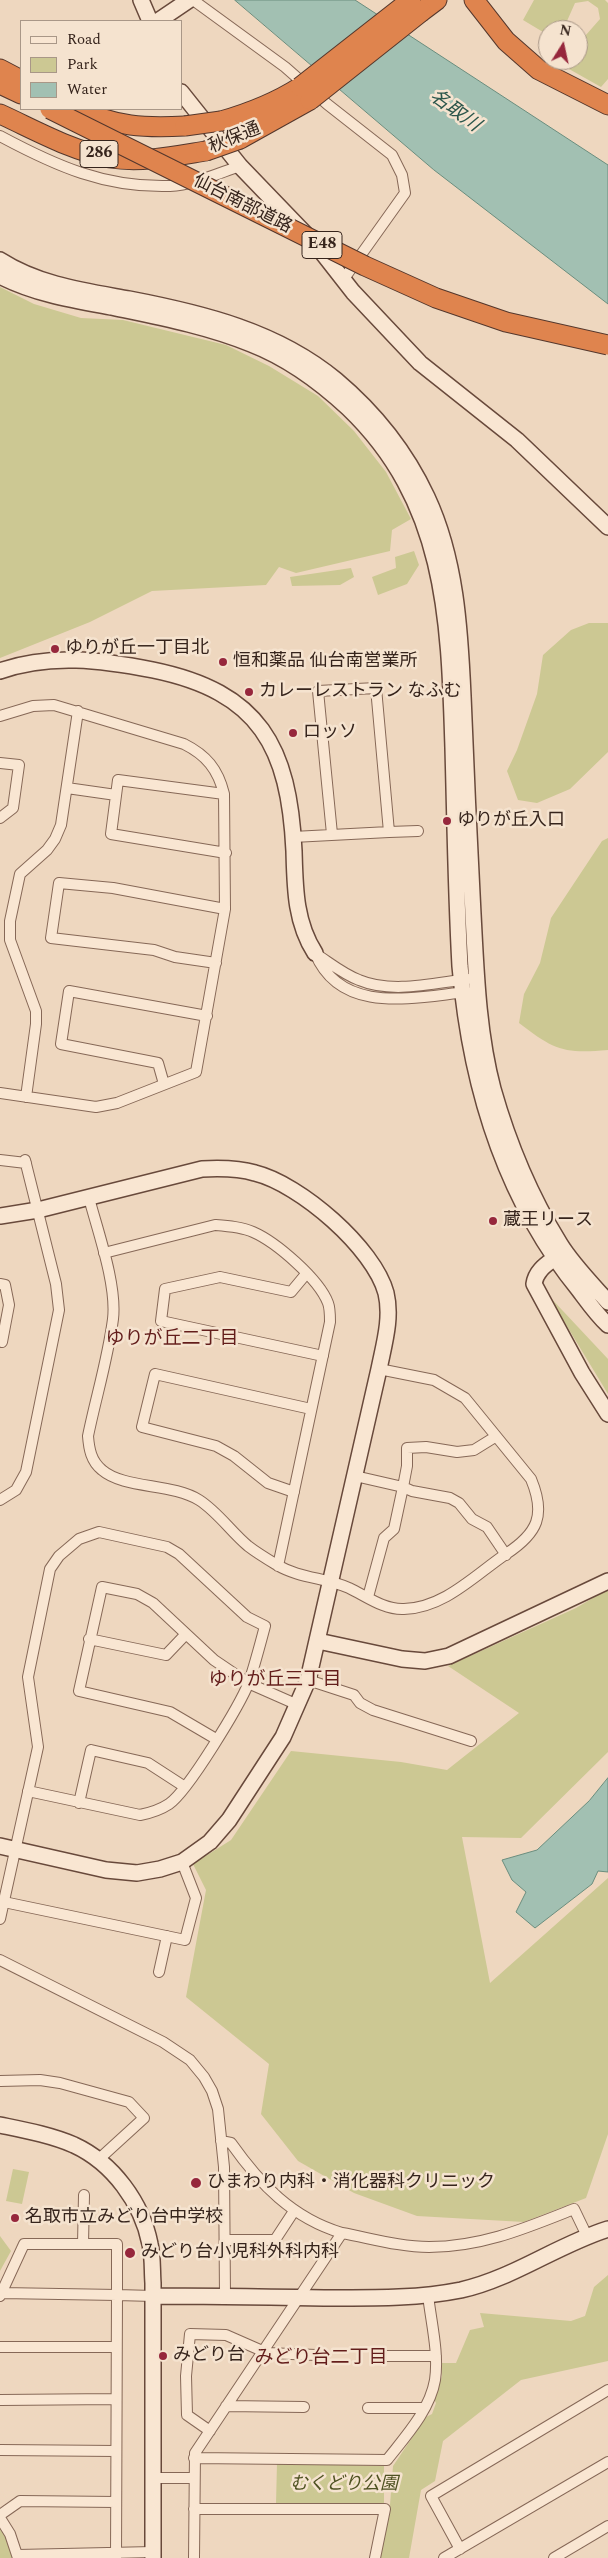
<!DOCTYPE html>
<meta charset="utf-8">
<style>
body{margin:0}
#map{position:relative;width:608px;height:2558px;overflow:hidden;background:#eed7bf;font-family:Spectral,serif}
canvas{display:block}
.legend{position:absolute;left:20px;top:20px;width:162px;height:90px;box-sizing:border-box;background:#f5e3cf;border:1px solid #a99787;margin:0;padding:6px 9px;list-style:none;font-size:15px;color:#36241c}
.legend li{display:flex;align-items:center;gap:10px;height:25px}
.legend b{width:25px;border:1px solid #a99787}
.north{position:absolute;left:538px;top:20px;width:50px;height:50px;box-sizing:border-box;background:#f5e3cf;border:1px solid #a99787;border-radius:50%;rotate:10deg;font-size:14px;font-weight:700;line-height:20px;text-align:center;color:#36241c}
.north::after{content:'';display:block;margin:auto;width:18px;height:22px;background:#96273c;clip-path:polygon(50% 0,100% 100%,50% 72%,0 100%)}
</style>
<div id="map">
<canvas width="608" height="2558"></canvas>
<ul class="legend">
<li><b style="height:6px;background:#f9e6d2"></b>Road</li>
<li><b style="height:14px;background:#ccc893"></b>Park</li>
<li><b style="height:14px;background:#a2c0b2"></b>Water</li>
</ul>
<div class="north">N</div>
</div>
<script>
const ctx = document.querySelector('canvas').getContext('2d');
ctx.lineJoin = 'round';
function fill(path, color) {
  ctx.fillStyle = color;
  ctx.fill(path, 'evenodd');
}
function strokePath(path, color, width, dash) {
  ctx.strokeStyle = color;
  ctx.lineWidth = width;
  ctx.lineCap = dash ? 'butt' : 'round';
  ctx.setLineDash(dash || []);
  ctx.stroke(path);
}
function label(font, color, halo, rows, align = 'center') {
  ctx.font = font + ' Spectral,"Noto Sans JP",serif';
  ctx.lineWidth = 5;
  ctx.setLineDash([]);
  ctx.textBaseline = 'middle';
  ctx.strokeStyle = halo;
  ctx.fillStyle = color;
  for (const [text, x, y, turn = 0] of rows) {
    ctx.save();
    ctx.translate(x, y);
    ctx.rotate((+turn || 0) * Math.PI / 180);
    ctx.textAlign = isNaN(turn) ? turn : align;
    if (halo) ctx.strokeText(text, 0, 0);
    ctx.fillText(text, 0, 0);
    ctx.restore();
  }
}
const green = new Path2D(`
 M534,0H605L608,3V79L601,87L569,69L570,60H578V44L600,19L598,8L588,1L575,3L563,30H548V35L523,20Z
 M0,287L34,304L81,318L123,320L226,345L269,366L318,396L354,431L386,472L411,519L392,530L390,551L296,573L279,567L266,585L152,591L90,622L0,658Z
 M414,551L419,565L407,584L378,595L372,577L396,568L395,557Z
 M351,568L354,577L340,585L292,586L290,577Z
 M589,623H608V752L570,789L537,803L518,800L507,771L517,750L537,694L543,655L571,630Z
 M608,838V1050C564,1054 554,1050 519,1023L524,994L540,963L551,918L602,841Z
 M548,1295L608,1359V1394Z
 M608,1589V1752L521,1838L462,1837L490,1983L608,1878V2134L586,2198L524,2222L417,2216L354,2193L298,2161L261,2114L269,2064L186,1997L206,1890L193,1864L231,1840L291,1751L401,1762L447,1770L519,1713L448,1666L576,1608Z
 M13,2169L29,2172L22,2204L6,2201Z
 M0,2236L11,2251L0,2271Z
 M608,2275V2361L521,2380L443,2441L435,2481L421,2490L409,2558H380L390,2505L393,2466L426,2417L432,2414L436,2403L434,2399L442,2376L441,2363H456L470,2330L484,2327L480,2313L571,2321L585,2316L594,2287Z
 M277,2463L384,2466V2505L276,2504Z
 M0,2528L7,2537L12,2558H0Z`);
const water = new Path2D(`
 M235,0H355L608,165V304L434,170Z
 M608,1778V1872L598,1871L592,1884L535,1928L516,1912L526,1892L512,1880L502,1860L537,1850L589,1801Z`);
const street = new Path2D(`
 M193,0L285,67L327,104L392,155L402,175L405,193L343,280
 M0,136C56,166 105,188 170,186C193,185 219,173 240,166
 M0,716L33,706L54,705L184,744C206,755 218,769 224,794L225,909L196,1072L117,1103L96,1107L0,1093
 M0,763L19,765L13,808L0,818
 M67,788L116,795
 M224,794L118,780L111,834L226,853
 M389,832L418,831
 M293,837L389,832L376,688L318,691L332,834
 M315,953C341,1016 415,997 467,992
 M316,954C330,963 343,974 359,980C392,994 434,983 468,979
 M216,963L175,957L154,950L51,938L59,883L113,888L225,909
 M164,1084L158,1063L61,1044L69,991L207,1016
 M26,1097L36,1024V1011L10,940V921L20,874L47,850L55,839L61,825L78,711
 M0,1160L26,1163
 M89,1198C98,1232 117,1285 113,1319C108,1358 96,1397 88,1436C89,1449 91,1461 102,1470C124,1489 172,1483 199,1500C218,1512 231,1532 248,1546C257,1553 267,1559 277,1565C299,1578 326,1578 349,1588C366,1596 384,1610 404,1609C444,1608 475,1575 506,1554C538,1533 546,1515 531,1479L465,1398L434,1380L379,1369
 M104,1253L215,1225C228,1226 242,1227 253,1232C276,1242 319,1279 328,1303C330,1308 330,1316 330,1322L278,1566
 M306,1274L291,1292L220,1277L165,1289L161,1321L323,1356
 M0,1284L5,1285L9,1305L2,1342L0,1341
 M355,1476L403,1487L407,1466V1448L426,1447L457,1452L474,1450L495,1437
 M294,1492L268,1483L234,1456L216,1446L142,1427L155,1374L311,1409
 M0,1500L16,1490L26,1472L59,1310L56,1284L25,1160
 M368,1597L384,1538L394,1529L403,1487L412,1491L450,1498L459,1503L472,1519L487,1527L506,1555
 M89,1639L166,1655L186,1634
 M308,1680L354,1695L360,1703L373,1710L471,1741
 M216,1739L170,1712L79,1691L102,1587L137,1594L153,1603L214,1660L248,1683L298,1705
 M79,1803L91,1750L148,1763L185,1787
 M4,1902L185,1940L196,1898L182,1862
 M0,1919L38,1747L28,1677L50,1569L59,1556L79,1539L99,1532L167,1547L179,1554L247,1617L265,1626C260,1645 255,1664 249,1682C240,1705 188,1791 169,1804C160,1810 150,1813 140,1815L28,1791
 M0,1960L163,2042L190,2060L204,2077L212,2091L218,2109L224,2167L225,2296
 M159,1972L167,1936
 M0,2081L40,2080L60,2083L129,2102L144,2118L98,2160
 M342,2233C370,2238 400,2247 429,2247C482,2247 526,2228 574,2209L587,2236
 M226,2240H275L294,2211
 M83,2244L84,2195
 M0,2296L24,2244H117V2295L2,2293
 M0,2347H116
 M382,2356H436
 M0,2400L115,2399
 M226,2406L304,2407
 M368,2408H424
 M210,2431L187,2415L186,2376L190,2334L226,2335L267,2353L316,2355
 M0,2450L116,2451
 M194,2458L387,2460C405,2437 430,2410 435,2380C439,2353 431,2322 428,2295
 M154,2478H194
 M194,2509H385L375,2558
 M0,2515L20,2501L116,2502
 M0,2518L10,2534L18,2558
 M460,2549L431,2496L608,2390
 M18,2555L153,2552
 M116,2558L117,2295L153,2296
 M194,2558L195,2453L342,2233C292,2218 260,2184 231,2143L221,2141
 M444,2558L608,2462
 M554,2558L608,2526`);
const secondary = new Path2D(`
 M141,0L150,21
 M158,21L189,0
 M181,92L240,166L317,246L353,292L420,363L517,440L608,527
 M0,260C39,285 85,291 129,299C202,313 277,331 336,380C374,412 406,452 427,497C456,559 460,629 463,696C466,769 469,841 473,914C476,971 478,1033 493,1089C508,1142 531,1197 560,1244C573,1265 592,1284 608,1302
 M0,276C35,294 73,300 111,307C159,317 207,326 251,344C287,358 320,382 348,408C447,503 449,620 453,748C455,821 456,894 460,966C470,1083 504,1198 579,1290C588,1302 597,1315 608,1325
 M0,671C50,653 102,660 153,670C260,692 289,747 294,851C295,887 295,922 315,953
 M0,1216L38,1210L202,1169C220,1168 238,1168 255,1173C300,1184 374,1248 386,1293C392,1318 384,1344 379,1369L308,1680L283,1737L229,1820L210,1842L182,1862L160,1869L137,1873L106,1870L0,1846
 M560,1254C549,1263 536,1269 534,1284L582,1373L608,1414
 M318,1641L402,1659L425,1661L449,1656L608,1581
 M0,2125C24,2130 51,2135 74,2145C113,2163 142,2203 150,2244C153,2257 152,2270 153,2283V2558
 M153,2296C210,2296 267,2297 324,2298C370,2298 416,2299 461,2290C514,2278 557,2245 608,2229`);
const highway = new Path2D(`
 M474,0L506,41L539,70L608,105
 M421,12L437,0
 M0,69L21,80
 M0,84L21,94
 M79,109C116,127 144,128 185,126
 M0,114C35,130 72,151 110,158C142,163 175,156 206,151
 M221,121C249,113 275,103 300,87
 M240,139L310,100`);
const highwayBridge = new Path2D(`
 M300,87L411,0
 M310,100L421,12
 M50,109L365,266L436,298L506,322L608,345
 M185,126L221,121
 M206,151L240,139`);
const markers = [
 [55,649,5,"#96273c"],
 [223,662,5,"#96273c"],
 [249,692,5,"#96273c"],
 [293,733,5,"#96273c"],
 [447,821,5,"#96273c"],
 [493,1221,5,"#96273c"],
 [196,2183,6,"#96273c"],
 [15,2218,5,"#96273c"],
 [130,2253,6,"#96273c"],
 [163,2356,5,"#96273c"]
];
const shields = [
 [99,154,38],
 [322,245,40]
];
const shieldNames = [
 ["286",99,154],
 ["E48",322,245]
];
const streetNames = [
 ["秋保通",235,139,-22],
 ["仙台南部道路",242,205,27]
];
const poiNames = [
 ["ゆりが丘一丁目北",65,649],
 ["恒和薬品 仙台南営業所",233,662],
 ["カレーレストラン なふむ",259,692],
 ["ロッソ",303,733],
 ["ゆりが丘入口",457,821],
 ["蔵王リース",503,1221],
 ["ひまわり内科・消化器科クリニック",207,2183],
 ["名取市立みどり台中学校",25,2218],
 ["みどり台小児科外科内科",141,2253],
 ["みどり台",173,2356]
];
const parkNames = [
 ["むくどり公園",344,2485]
];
const waterNames = [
 ["名取川",454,112,36]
];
const neighbourhoodNames = [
 ["ゆりが丘二丁目",172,1340],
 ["ゆりが丘三丁目",275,1681],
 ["みどり台二丁目",321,2359]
];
fill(green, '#ccc893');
fill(water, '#a2c0b2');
strokePath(water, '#6a8d7e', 1);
strokePath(street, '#866857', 12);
strokePath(secondary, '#68493b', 18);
strokePath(highway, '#54372c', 21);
strokePath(street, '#f9e6d2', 10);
strokePath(secondary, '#f9e6d2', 15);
strokePath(highway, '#df844e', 19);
strokePath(highwayBridge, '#54372c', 21, []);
strokePath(highwayBridge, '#df844e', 19);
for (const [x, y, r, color] of markers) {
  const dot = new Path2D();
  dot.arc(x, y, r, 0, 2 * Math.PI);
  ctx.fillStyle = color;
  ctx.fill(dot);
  strokePath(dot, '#f5e3cf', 2);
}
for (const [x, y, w] of shields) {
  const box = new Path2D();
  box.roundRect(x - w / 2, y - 13.5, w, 27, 4);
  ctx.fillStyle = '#f5e3cf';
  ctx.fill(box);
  strokePath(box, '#36241c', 1);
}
label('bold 16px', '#36241c', null, shieldNames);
label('18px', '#36241c', '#f5e3cf', streetNames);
label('18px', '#36241c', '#f5e3cf', poiNames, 'left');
label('italic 18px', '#4f5222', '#f5e3cf', parkNames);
label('italic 19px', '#2b564b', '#f5e3cf', waterNames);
label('19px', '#631d1b', '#f5e3cf', neighbourhoodNames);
</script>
